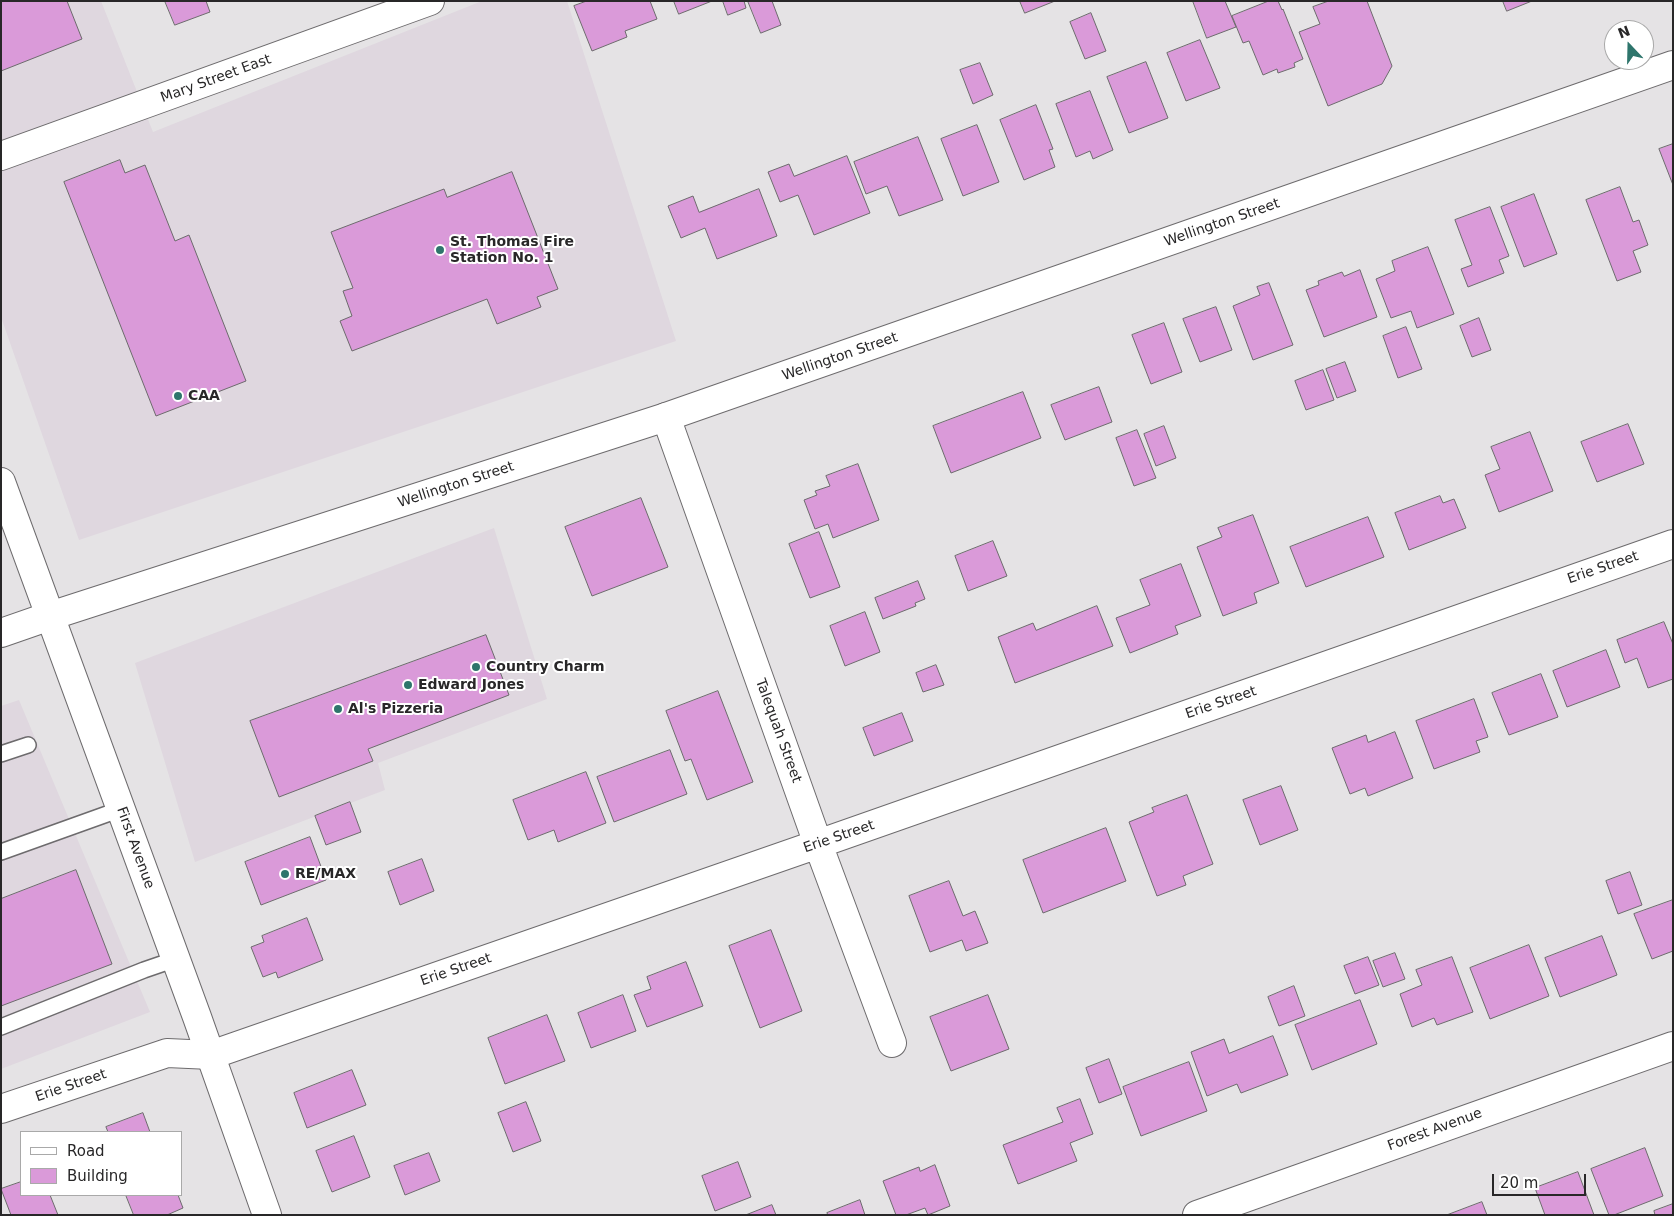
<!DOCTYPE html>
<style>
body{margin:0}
#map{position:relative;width:1674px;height:1216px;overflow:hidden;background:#e5e3e5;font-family:"DejaVu Sans",sans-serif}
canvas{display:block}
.frame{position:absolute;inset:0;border:2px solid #282728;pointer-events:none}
.legend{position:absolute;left:20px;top:1131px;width:162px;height:65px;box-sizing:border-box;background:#fff;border:1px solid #a9a9a9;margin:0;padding:6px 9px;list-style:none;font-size:15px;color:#282728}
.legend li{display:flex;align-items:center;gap:10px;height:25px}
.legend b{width:25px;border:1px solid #a9a9a9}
.north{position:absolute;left:1604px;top:20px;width:50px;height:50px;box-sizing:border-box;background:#fff;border:1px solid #a9a9a9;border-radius:50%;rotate:339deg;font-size:14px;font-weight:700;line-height:20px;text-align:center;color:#282728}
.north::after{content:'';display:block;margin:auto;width:18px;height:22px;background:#2e756c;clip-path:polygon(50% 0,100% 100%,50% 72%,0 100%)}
.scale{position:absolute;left:1492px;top:1174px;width:94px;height:22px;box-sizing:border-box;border:2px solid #282728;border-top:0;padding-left:6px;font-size:15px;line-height:18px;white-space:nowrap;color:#282728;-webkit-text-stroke:4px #fff;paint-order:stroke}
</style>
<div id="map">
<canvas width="1674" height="1216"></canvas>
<div class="frame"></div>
<ul class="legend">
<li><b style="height:6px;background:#fff"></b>Road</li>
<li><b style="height:14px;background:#da9ad9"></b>Building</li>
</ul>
<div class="north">N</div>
<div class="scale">20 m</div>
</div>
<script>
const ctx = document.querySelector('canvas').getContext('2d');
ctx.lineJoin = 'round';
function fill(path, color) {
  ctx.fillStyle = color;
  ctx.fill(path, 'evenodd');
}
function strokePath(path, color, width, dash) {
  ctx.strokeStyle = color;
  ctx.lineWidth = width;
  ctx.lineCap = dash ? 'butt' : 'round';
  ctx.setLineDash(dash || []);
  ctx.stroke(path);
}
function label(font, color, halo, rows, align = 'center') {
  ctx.font = font + ' "DejaVu Sans",sans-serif';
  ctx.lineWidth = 4;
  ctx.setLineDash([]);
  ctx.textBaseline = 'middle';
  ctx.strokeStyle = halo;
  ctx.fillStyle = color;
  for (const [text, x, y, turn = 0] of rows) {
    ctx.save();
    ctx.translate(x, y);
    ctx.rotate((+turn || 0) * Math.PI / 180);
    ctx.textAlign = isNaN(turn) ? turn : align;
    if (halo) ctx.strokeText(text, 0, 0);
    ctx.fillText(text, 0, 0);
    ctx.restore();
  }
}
const built = new Path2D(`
 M1,1H101L153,132L482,1H567L676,341L79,540L1,317Z
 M494,528L547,699L378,763L385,790L195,862L135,663Z
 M19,700L150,1012L1,1069V706Z`);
const building = new Path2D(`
 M1,1H67L82,39L1,71Z
 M165,1H206L210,12L175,25Z
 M587,1H650L657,19L625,31L627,37L592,51L574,6Z
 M674,1H712L679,14Z
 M723,1H744L746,8L728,15Z
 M748,1H772L781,25L761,33Z
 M1020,1H1055L1025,13Z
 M1193,1H1225L1236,27L1207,38Z
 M1269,1H1278L1282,10L1283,9L1303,59L1294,63L1295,67L1278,73L1277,69L1263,75L1249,41L1243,43L1232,16Z
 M1329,1H1367L1392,66L1382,84L1328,106L1299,32L1320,24L1313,7Z
 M1503,1H1532L1507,11Z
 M1091,13L1106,51L1085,59L1070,22Z
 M1200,40L1220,88L1186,101L1167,53Z
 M1146,62L1168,118L1129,133L1107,77Z
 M980,63L993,95L973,104L960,70Z
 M1090,91L1113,150L1093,159L1090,151L1076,157L1056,104Z
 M1036,105L1053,149L1049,150L1055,167L1024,180L1000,120Z
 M977,125L999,182L963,196L941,139Z
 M918,137L943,200L899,216L887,186L866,194L854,162Z
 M1673,144V185L1659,149Z
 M847,156L870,213L814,235L798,195L780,202L768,172L789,164L794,176Z
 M120,160L125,173L145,165L175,241L189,235L246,381L156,416L64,182Z
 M512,172L558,289L537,297L541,307L497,324L487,299L352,351L340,321L352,316L343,291L353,288L331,232L444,189L447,197Z
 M1620,187L1633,222L1639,220L1648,245L1633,251L1641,272L1617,281L1586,200Z
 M759,189L777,236L717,259L705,228L681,238L668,206L693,196L699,212Z
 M1534,194L1557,254L1524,267L1501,207Z
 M1490,207L1509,256L1499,260L1504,273L1468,287L1461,269L1472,265L1455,220Z
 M1428,247L1454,314L1417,328L1411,311L1391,318L1376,279L1395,271L1392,261Z
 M1360,270L1377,317L1324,337L1306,290L1319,285L1318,281L1342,272L1344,276Z
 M1269,283L1293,345L1253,360L1233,306L1260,295L1257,287Z
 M1216,307L1232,350L1200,362L1183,319Z
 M1479,318L1491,350L1472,357L1460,326Z
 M1164,323L1182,372L1151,384L1132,335Z
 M1406,327L1422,369L1398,378L1383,336Z
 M1345,362L1356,391L1337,398L1326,369Z
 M1323,370L1334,400L1306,410L1295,381Z
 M1099,387L1112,422L1065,440L1051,405Z
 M1023,392L1041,438L951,473L933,426Z
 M1628,424L1644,464L1597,482L1581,442Z
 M1164,426L1176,458L1156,466L1144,434Z
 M1137,430L1156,478L1134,486L1116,438Z
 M1530,432L1553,491L1499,512L1485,475L1500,469L1491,447Z
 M858,464L879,520L833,538L828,524L815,529L804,500L817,495L815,491L830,486L826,476Z
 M1440,496L1443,503L1454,499L1466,528L1409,550L1395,513Z
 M641,498L668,567L592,596L565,527Z
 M1253,515L1279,583L1254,593L1257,603L1223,616L1197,547L1222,537L1218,528Z
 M1368,517L1384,557L1306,587L1290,547Z
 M819,532L840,587L810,598L789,544Z
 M993,541L1007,576L968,591L955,556Z
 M1181,564L1201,616L1175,626L1178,634L1130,653L1116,618L1150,605L1140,580Z
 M918,581L925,599L915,603L916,606L883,619L875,598Z
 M1097,606L1113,646L1015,683L998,637L1033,623L1036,630Z
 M865,612L880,652L845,666L830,626Z
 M1664,622L1673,644V679L1648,688L1637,658L1625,663L1617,640Z
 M486,635L509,695L368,749L373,761L279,797L250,721Z
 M1606,650L1620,687L1567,707L1553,671Z
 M936,665L944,685L923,692L916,673Z
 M1541,674L1558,717L1509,735L1492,693Z
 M718,691L753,782L707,800L691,759L685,761L666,711Z
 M1474,699L1488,737L1476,741L1480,752L1434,769L1416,721Z
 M902,713L913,741L874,756L863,728Z
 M1395,732L1413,778L1368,796L1365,788L1350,794L1332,748L1366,735L1368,742Z
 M670,750L687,794L614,822L597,777Z
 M586,772L606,823L558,842L554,830L528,840L513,800Z
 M1281,786L1298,830L1260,845L1243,800Z
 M1187,795L1213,864L1183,876L1186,885L1157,896L1129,822L1154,812L1152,808Z
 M350,802L361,832L326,845L315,816Z
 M1106,828L1126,881L1043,913L1023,860Z
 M310,837L326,880L261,905L245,862Z
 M422,859L434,891L400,905L388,872Z
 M76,870L112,964L1,1006V899Z
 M1630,872L1642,905L1618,914L1606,881Z
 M949,881L963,916L975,911L988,943L966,951L962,940L930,952L909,896Z
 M1673,900V951L1652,959L1634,914Z
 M307,918L323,960L278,978L276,972L263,977L251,947L264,942L262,936Z
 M771,930L802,1011L760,1028L729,946Z
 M1602,936L1617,975L1560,997L1545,958Z
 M1529,945L1549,996L1490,1019L1470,968Z
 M1395,953L1405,979L1383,987L1373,961Z
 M1368,957L1379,985L1355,994L1344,966Z
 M1452,957L1473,1012L1437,1025L1434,1018L1412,1027L1400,994L1422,985L1416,970Z
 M686,962L703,1006L647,1027L634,995L651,989L647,977Z
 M1294,986L1305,1016L1279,1026L1268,997Z
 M623,995L636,1031L591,1048L578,1013Z
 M988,995L1009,1049L951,1071L930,1017Z
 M1360,1000L1377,1044L1312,1070L1295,1025Z
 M547,1015L565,1061L505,1084L488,1038Z
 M1273,1036L1288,1075L1241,1093L1237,1084L1207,1096L1191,1052L1224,1039L1229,1053Z
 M1109,1059L1122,1094L1099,1103L1086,1068Z
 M1189,1062L1207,1111L1141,1136L1123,1087Z
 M352,1070L366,1105L307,1128L294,1093Z
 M1080,1099L1093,1134L1070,1143L1077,1161L1018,1184L1003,1145L1063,1122L1057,1108Z
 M526,1102L541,1141L513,1152L498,1113Z
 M143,1113L150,1132H108L106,1127Z
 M354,1136L370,1177L332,1192L316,1151Z
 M1645,1148L1663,1196L1614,1215H1609L1591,1169Z
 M429,1153L440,1181L405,1195L394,1166Z
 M738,1162L751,1197L715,1211L702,1176Z
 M935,1165L950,1206L928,1215L925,1208L906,1215H896L883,1181L919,1167L920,1171Z
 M1578,1172L1594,1215H1545L1535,1188Z
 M21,1182V1195H50L58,1215H11L1,1189Z
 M126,1195H178L183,1208L167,1215H134Z
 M860,1200L865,1215H828L827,1213Z
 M1482,1202L1487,1215H1447Z
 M1673,1204V1215H1655L1654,1211Z
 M772,1205L776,1215H746Z`);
const service = new Path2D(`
 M1,754L28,745
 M1,852L121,809
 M1,1027L144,970L176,959`);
const minor = new Path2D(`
 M1,156L430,1
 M666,417L818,844L892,1043
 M1,1109L167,1053L211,1055L818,844L1673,544
 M1197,1215L1673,1046`);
const tertiary = new Path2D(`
 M1,633L50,616L666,417L1673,65`);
const secondary = new Path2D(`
 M1,482L197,1017L267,1215`);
const markers = [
 [440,250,5,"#2e756c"],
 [178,396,5,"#2e756c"],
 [476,667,5,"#2e756c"],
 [408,685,5,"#2e756c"],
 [338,709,5,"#2e756c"],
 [285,874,5,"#2e756c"]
];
const streetNames = [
 ["Mary Street East",216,79,-20],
 ["Wellington Street",1222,223,-19],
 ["Wellington Street",840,357,-19],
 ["Wellington Street",456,485,-18],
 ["Erie Street",1603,568,-19],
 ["Erie Street",1221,703,-19],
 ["Talequah Street",778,731,70],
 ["Erie Street",839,837,-19],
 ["First Avenue",135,848,70],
 ["Erie Street",456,970,-19],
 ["Erie Street",71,1086,-19],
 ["Forest Avenue",1435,1130,-20]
];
const poiNames = [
 ["St. Thomas Fire",450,242],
 ["Station No. 1",450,258],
 ["CAA",188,396],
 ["Country Charm",486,667],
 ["Edward Jones",418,685],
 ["Al's Pizzeria",348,709],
 ["RE/MAX",295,874]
];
fill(built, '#dfd7df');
fill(building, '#da9ad9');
strokePath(building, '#6d6b6d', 1);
strokePath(service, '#6d6b6d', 18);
strokePath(minor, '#6d6b6d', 30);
strokePath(tertiary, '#6d6b6d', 30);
strokePath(secondary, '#6d6b6d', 30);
strokePath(service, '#fff', 15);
strokePath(minor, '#fff', 28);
strokePath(tertiary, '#fff', 28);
strokePath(secondary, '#fff', 28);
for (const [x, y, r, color] of markers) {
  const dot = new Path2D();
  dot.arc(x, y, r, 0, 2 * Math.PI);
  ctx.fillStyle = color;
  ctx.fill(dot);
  strokePath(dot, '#fff', 2);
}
label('14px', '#282728', '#fff', streetNames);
label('bold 14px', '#282728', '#fff', poiNames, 'left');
</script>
